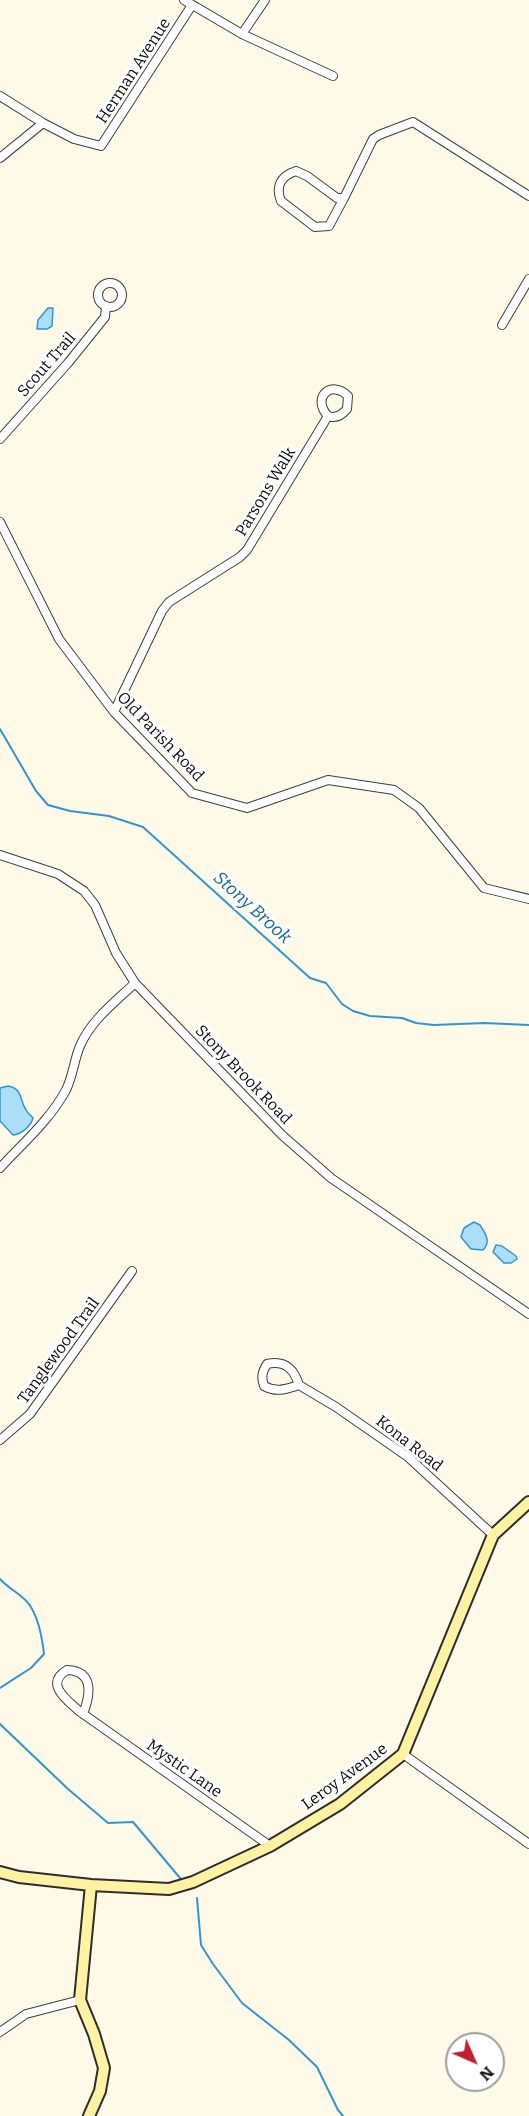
<!DOCTYPE html>
<style>
body{margin:0}
#map{position:relative;width:529px;height:2116px;overflow:hidden;background:#fffae8;font-family:Bitter,serif}
canvas{display:block}
.north{position:absolute;left:445px;top:2032px;width:60px;height:60px;box-sizing:border-box;background:#fff;border:2px solid #9d9d9d;border-radius:50%;rotate:135deg;font-size:16px;font-weight:700;line-height:24px;text-align:center;color:#0b0b0b}
.north::after{content:'';display:block;margin:auto;width:21px;height:27px;background:#bd212d;clip-path:polygon(50% 0,100% 100%,50% 72%,0 100%)}
</style>
<div id="map">
<canvas width="529" height="2116"></canvas>
<div class="north">N</div>
</div>
<script>
const ctx = document.querySelector('canvas').getContext('2d');
ctx.lineJoin = 'round';
function fill(path, color) {
  ctx.fillStyle = color;
  ctx.fill(path, 'evenodd');
}
function strokePath(path, color, width, dash) {
  ctx.strokeStyle = color;
  ctx.lineWidth = width;
  ctx.lineCap = dash ? 'butt' : 'round';
  ctx.setLineDash(dash || []);
  ctx.stroke(path);
}
function label(font, color, halo, rows, align = 'center') {
  ctx.font = font + ' Bitter,serif';
  ctx.lineWidth = 6;
  ctx.setLineDash([]);
  ctx.textBaseline = 'middle';
  ctx.strokeStyle = halo;
  ctx.fillStyle = color;
  for (const [text, x, y, turn = 0] of rows) {
    ctx.save();
    ctx.translate(x, y);
    ctx.rotate((+turn || 0) * Math.PI / 180);
    ctx.textAlign = isNaN(turn) ? turn : align;
    if (halo) ctx.strokeText(text, 0, 0);
    ctx.fillText(text, 0, 0);
    ctx.restore();
  }
}
const water = new Path2D(`
 M48,308H53L52,326L47,329H37L38,320Z
 M8,1086C23,1089 19,1099 26,1110C27,1113 31,1115 33,1118C31,1126 22,1134 13,1135L0,1121V1088Z
 M474,1222L480,1225C486,1234 491,1242 483,1250L471,1249L461,1237L464,1228Z
 M496,1245L502,1246L516,1256L517,1259L511,1263H504L493,1252Z`);
const stream = new Path2D(`
 M0,729L36,791L48,805L70,811L109,816L143,827L310,978L326,983L342,1004L353,1011L370,1016L402,1018L416,1023L434,1025L484,1023L529,1025
 M0,1579C7,1587 14,1590 22,1597C37,1608 42,1636 44,1654L31,1668L0,1688
 M0,1724L68,1789L108,1823L133,1822L180,1878
 M197,1898L201,1945L213,1964L242,2003L289,2040L317,2067L338,2110L343,2116`);
const street = new Path2D(`
 M184,0L242,34L333,76
 M242,34L265,0
 M0,96L43,123L74,139L101,146L192,5
 M0,158L43,123
 M344,198L329,226L315,227L281,201C275,186 281,176 296,171L307,176L337,198H344L373,139L379,135L413,122L529,196
 M98 295a12 12 0 1 1 24 0a12 12 0 1 1-24 0Z
 M502,325L529,279
 M0,439L68,363L105,317L106,306
 M0,522L59,639L114,712L192,793L247,808L328,780L394,790L419,808L484,888L529,899
 M114,712L162,611L169,602L240,557L247,550L328,416C311,398 331,379 348,396L347,409C342,415 336,419 328,416
 M0,855L58,874L84,891L95,905L116,953L135,983L282,1135L331,1178L529,1314
 M0,1168C22,1144 50,1120 66,1090C73,1076 74,1060 80,1046C91,1020 115,1002 135,983
 M299,1385C294,1369 285,1360 267,1364C262,1372 261,1377 264,1386C277,1393 286,1389 299,1385L336,1407L408,1457L493,1535
 M0,1440L30,1414L132,1271
 M83,1714C90,1696 95,1671 67,1670C44,1684 67,1700 79,1711L270,1846
 M403,1754L529,1844
 M0,2032L26,2014L80,2000`);
const secondary = new Path2D(`
 M0,1872L19,1877L91,1885L169,1889L193,1882L270,1846L340,1804L403,1754L493,1535L529,1502
 M89,2116L100,2091L104,2068L94,2034L80,2000L91,1885`);
const streetNames = [
 ["Herman Avenue",134,71,-57],
 ["Scout Trail",47,365,-49],
 ["Parsons Walk",266,492,-59],
 ["Old Parish Road",160,737,46],
 ["Stony Brook Road",243,1075,46],
 ["Tanglewood Trail",59,1351,-54],
 ["Kona Road",409,1444,38],
 ["Mystic Lane",184,1769,35],
 ["Leroy Avenue",345,1777,-36]
];
const waterNames = [
 ["Stony Brook",252,908,42]
];
fill(water, '#acdef7');
strokePath(water, '#3196d0', 1.5);
strokePath(stream, '#3196d0', 2);
strokePath(street, '#3e3e3e', 10);
strokePath(secondary, '#2d2d2d', 14);
strokePath(street, '#fff', 8);
strokePath(secondary, '#fff2a3', 10);
label('16px', '#0b0b0b', '#fff', streetNames);
label('italic 18px', '#12669e', '#fff', waterNames);
</script>
